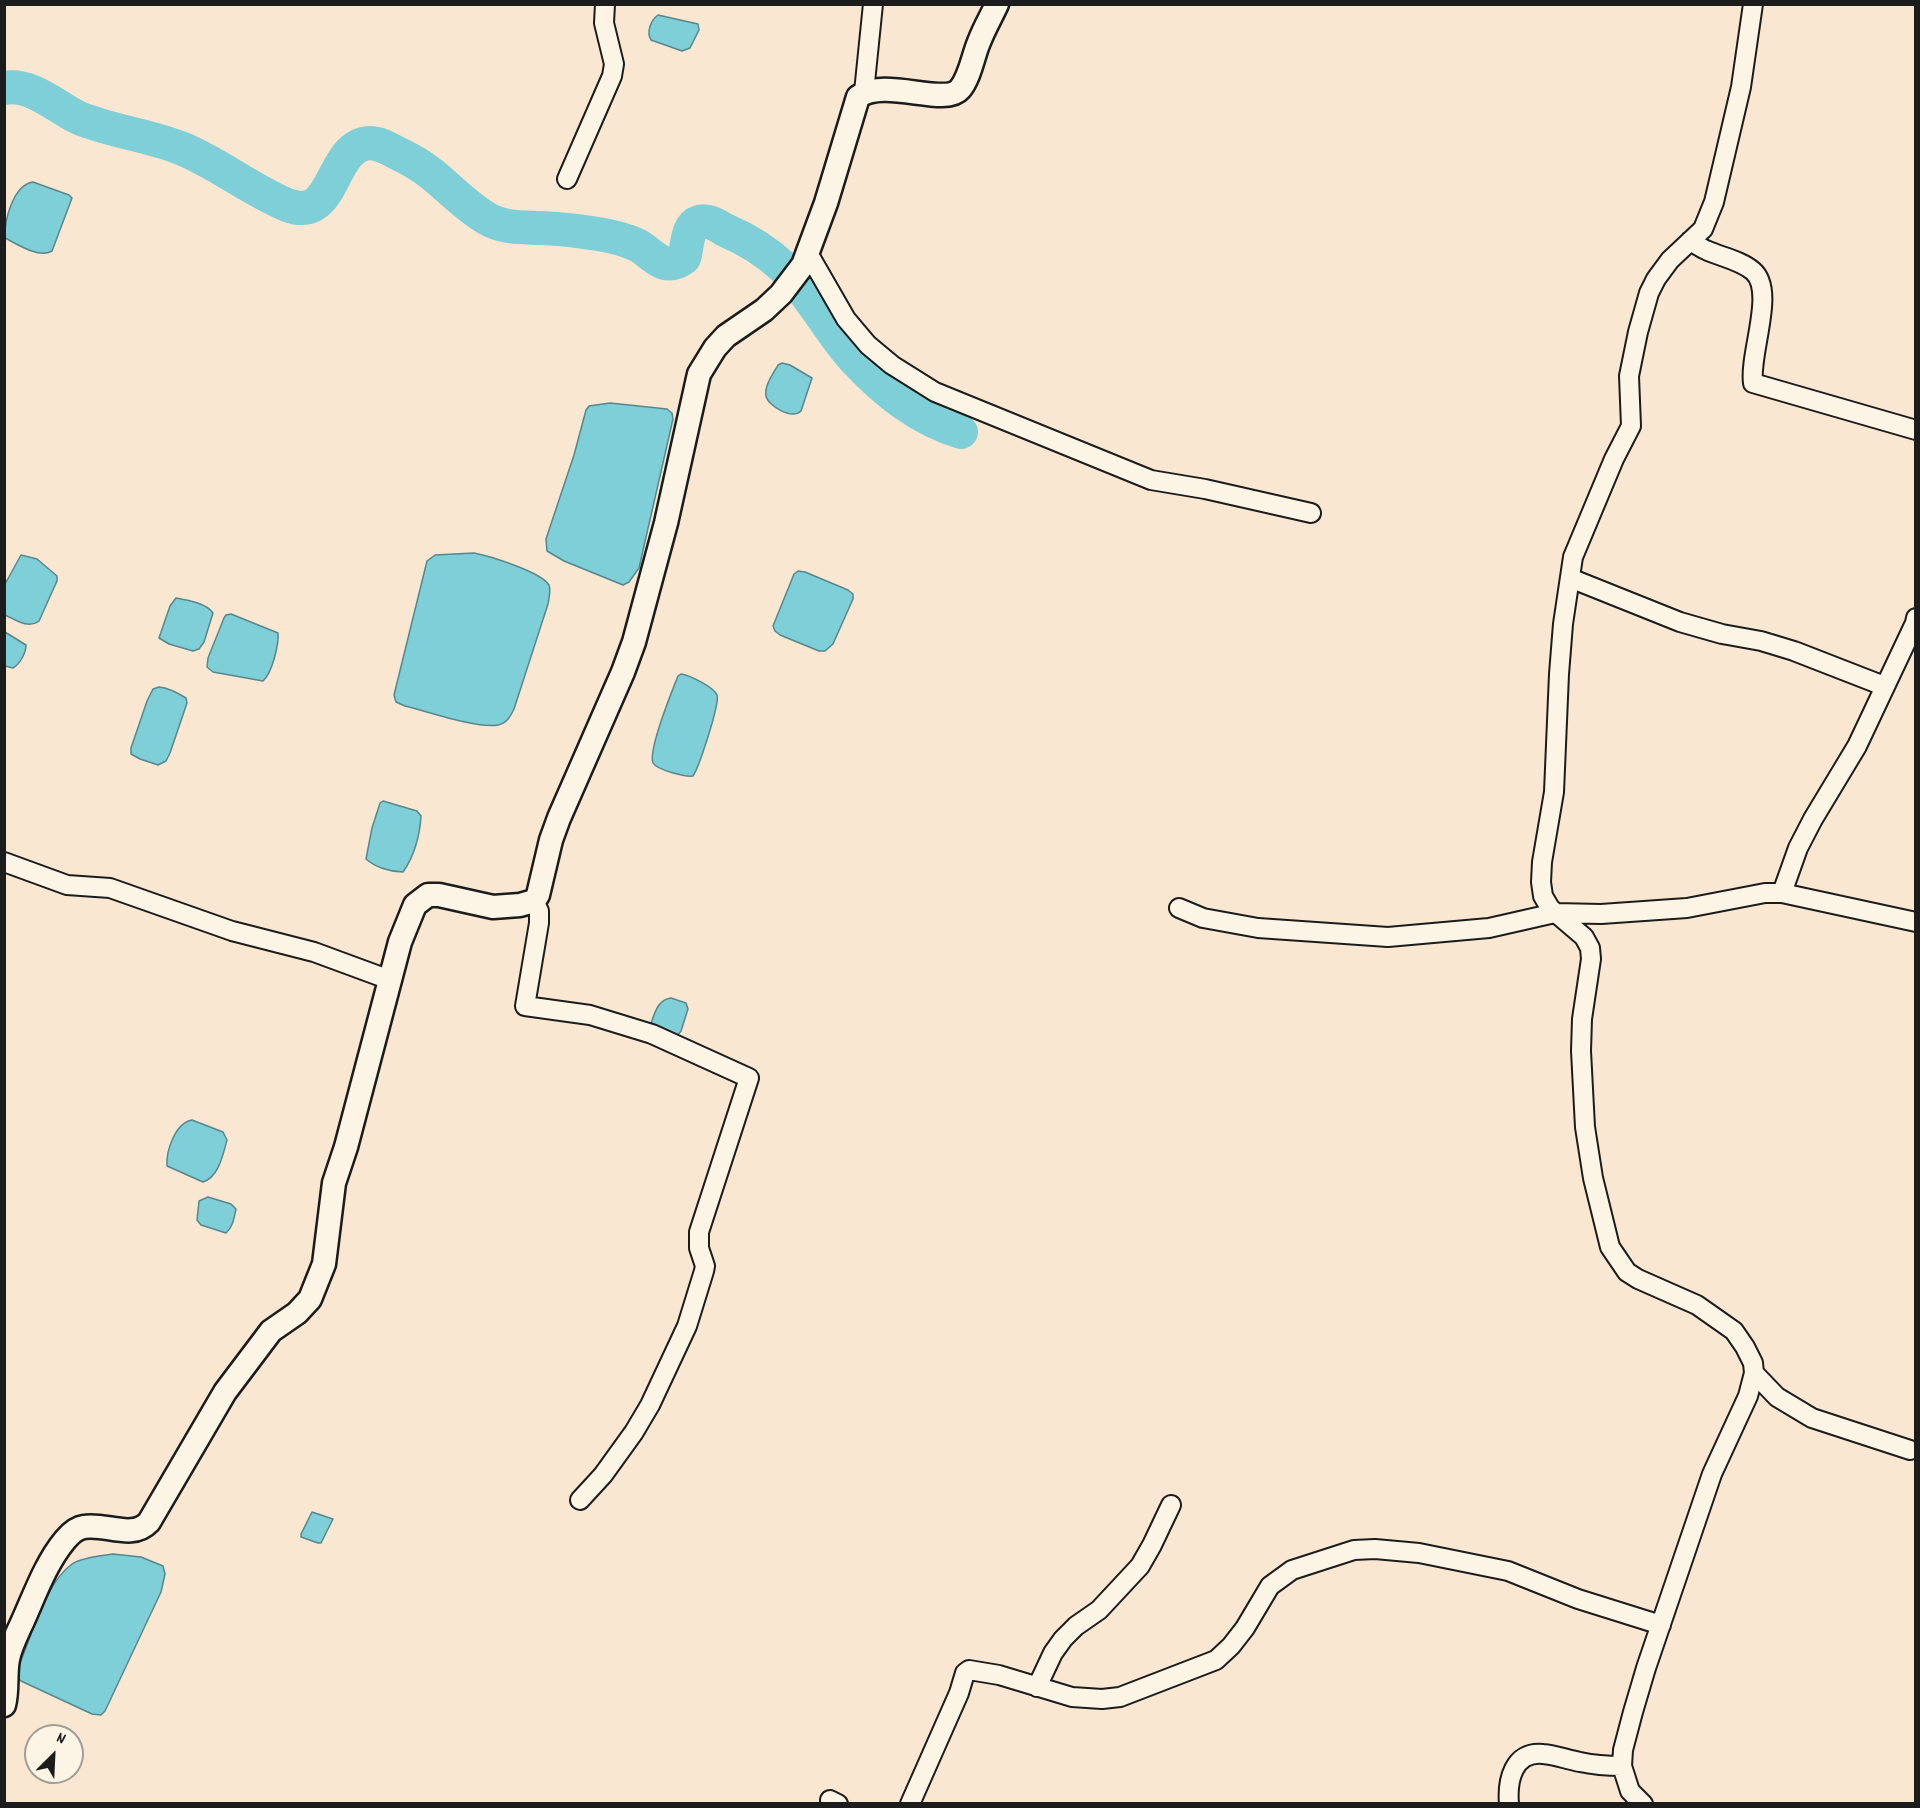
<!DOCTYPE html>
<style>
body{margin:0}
#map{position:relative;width:1920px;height:1808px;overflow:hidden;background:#f9e7d1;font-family:Dekko,sans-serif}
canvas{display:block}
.frame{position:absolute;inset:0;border:6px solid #1c1c1c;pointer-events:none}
.north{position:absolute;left:24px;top:1724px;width:60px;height:60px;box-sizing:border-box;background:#fcf5e5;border:2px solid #a29e95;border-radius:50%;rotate:24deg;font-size:16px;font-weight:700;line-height:24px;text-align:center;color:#1c1c1c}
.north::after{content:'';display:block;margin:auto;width:21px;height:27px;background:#1c1c1c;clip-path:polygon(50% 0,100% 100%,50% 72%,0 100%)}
</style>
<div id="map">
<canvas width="1920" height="1808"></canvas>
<div class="frame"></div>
<div class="north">N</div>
</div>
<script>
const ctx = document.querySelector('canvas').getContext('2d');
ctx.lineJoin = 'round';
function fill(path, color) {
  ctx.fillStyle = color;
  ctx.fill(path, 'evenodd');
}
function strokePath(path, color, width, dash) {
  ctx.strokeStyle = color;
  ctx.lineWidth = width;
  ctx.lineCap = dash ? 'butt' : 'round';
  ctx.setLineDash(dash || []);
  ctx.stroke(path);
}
const water = new Path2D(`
 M658,15L698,24L699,30L690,48L682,51L651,40C646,32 651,20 658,15Z
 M33,182L69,195L72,198L52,251C39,259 17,244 5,238C4,221 13,185 33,182Z
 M782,363L790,365L812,378L801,411C792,420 768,406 766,396C764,386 773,374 778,365Z
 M610,403L667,409L672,413L673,419L639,568L629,582L623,585L564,561L547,551L546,539L574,455L586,410L589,406Z
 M474,553C490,556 541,572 549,585C551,590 549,599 548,604L514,709C510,717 507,723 498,725C478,729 426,711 405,706L396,702L394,695L427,561L435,555Z
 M21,555L37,559L57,576V581L39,621C28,629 16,620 5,615V584Z
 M798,571L805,572L848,590L853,594V599L833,644L825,651H819L780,635L775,631L773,626L794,574Z
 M176,598C187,600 206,603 213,613L204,642L199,649L193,651L169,644L159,638L170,606Z
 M231,614L278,633C279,645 272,673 263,681L213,672L207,667L208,658L224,618L226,615Z
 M5,632L26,645C26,653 20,664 13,668L5,666Z
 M681,674C689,675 714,687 717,695C720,704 699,767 693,776C685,777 657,770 653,763C648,750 672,691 678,676Z
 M159,687C169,688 178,693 186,698L187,703L170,753L166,761L158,765L140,759L131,754V748L147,701L153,689Z
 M383,801L417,811L421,816C420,835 414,857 403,872C390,872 375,867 366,859L372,828L380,803Z
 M671,998L686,1003L688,1009L681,1031L676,1037L650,1026C655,1013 657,1000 671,998Z
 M192,1120L223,1132L227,1140C223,1154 219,1177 203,1182L167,1166C166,1151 175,1123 192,1120Z
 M208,1197L231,1204L236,1209C234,1218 233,1227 226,1233L201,1225L197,1220L199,1201Z
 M312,1512L333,1519L321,1543H318L301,1537V1534Z
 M113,1554L141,1557L163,1566L165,1574L161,1592L105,1711L101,1715L92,1714L21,1681L17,1677V1670C31,1639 44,1584 72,1564C82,1557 101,1556 113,1554Z`);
const river = new Path2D(`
 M4,88C32,83 56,107 79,118C113,132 149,135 183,149C219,164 251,190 287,205C337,224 328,147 369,143C379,143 386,147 395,152C408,158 422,166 433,175C450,189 467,207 486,218C504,229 523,227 543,228C562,229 579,231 598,234C611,236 624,239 637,245C654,254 663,273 684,258C688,247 686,226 699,222C708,219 718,226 725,230C746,239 766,251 783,267C811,294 829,332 856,361C886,393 919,419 961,432`);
const minor = new Path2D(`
 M864,92L873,4
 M567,179L612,76L614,64L604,23L605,4
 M1690,241C1696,244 1701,248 1706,250C1721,257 1740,260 1753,271C1776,291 1749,353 1753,383L1916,430
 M808,253L846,319L868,345L892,365L935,392L1151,480L1205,489L1311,513
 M1570,578L1680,622L1722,634L1761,641L1794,651L1884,686
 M4,862L67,885L110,888L232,931L314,952L390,980
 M1782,893L1798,848L1813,819L1857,746L1915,623L1916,618
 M534,901L539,911V923L525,1006L590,1015L652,1034L749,1078L699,1232V1248L705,1266L704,1271L687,1326L650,1405L634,1432L603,1475L580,1500
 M1179,908L1203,918L1258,928L1388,937L1489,928L1555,913L1601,914L1687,908L1765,893H1782L1916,922
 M1754,1373L1777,1397L1812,1418L1910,1450
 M1037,1687L1053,1653L1063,1639L1076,1626L1099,1610L1140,1566L1152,1545L1171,1505
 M830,1800L838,1804
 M910,1804L959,1693L965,1673L969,1670L999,1675L1072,1697L1102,1699L1120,1697L1216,1660L1231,1646L1245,1628L1270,1586L1292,1570L1354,1550L1375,1549L1419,1553L1508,1571L1578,1599L1661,1625
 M1509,1804C1507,1781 1513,1751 1543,1754C1556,1755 1568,1760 1580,1762C1594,1765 1608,1766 1622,1766
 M1643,1804L1630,1791L1622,1766L1623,1750L1633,1712L1646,1668L1712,1474L1748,1396L1754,1373L1753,1363L1745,1347L1734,1331L1697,1305L1638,1279L1627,1272L1610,1247L1593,1178L1585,1127L1581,1051L1582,1019L1591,959L1590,948L1584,937L1550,908L1543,896L1541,882L1542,862L1554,792L1559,674L1563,624L1573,557L1614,459L1631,426L1629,376L1638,332L1649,293L1656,279L1670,260L1703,229L1714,202L1741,87L1753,4`);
const tertiary = new Path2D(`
 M4,1705C8,1690 5,1674 8,1659C10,1648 16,1636 21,1625C34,1597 45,1564 65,1540C70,1534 76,1528 84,1527C106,1523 132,1540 149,1522L225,1392L271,1331L297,1313L310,1299L324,1264L334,1183L346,1147L400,942L415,905L428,895H439L493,907L520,905L534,901L538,895L551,840L559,818L623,672L634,642L666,523L699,374L715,348L726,336L764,310L781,294L803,265L826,203L858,97C884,77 945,107 960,89C970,77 973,56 979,42C984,29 991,17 997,4`);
fill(water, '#7ecfd8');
strokePath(water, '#57878d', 1.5);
strokePath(river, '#7ecfd8', 34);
strokePath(minor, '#1c1c1c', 22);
strokePath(tertiary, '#1c1c1c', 27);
strokePath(minor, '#fcf5e5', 18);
strokePath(tertiary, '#fcf5e5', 22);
</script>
